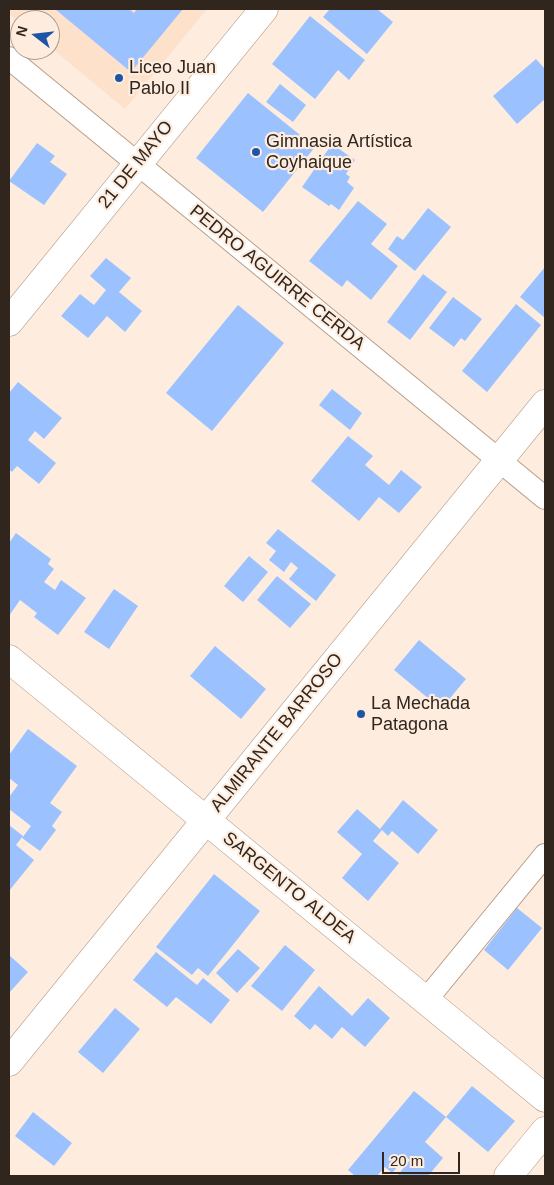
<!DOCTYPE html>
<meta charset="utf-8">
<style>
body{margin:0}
#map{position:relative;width:554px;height:1185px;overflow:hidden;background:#feeddf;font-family:Helvetica,sans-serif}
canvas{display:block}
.frame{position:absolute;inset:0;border:10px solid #31261e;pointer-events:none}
.north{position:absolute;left:10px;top:10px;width:50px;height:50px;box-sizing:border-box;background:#feeddf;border:1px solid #ac9d92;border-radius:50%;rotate:286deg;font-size:14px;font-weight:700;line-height:20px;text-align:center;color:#31261e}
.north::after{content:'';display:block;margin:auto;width:18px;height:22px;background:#1e55a7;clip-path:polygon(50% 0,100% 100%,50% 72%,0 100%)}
.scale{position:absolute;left:382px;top:1152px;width:78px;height:22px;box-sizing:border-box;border:2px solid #31261e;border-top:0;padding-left:6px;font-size:15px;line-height:18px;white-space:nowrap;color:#31261e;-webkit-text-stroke:4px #feeddf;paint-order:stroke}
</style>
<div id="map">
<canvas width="554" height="1185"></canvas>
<div class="frame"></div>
<div class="north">N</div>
<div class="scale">20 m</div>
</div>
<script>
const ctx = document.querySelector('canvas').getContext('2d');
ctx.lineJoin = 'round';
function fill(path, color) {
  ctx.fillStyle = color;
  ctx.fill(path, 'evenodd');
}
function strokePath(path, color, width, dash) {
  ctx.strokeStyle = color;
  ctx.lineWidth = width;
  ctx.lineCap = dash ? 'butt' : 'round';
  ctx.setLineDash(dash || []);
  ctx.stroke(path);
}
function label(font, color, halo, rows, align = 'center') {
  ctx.font = font + ' Helvetica,sans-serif';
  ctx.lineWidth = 4.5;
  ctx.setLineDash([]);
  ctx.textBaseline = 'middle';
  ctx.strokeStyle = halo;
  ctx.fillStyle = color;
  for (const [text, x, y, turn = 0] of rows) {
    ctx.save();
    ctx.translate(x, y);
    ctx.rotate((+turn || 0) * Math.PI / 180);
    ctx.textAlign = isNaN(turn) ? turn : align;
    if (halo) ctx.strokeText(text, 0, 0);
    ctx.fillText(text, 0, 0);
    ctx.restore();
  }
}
const built = new Path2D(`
 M9,9H207L125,109L50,47V20H20V23L9,14Z`);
const building = new Path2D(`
 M55,9H129L134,13L137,9H183L131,72Z
 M330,9H377L393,22L367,54L323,17Z
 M310,16L365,60L349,80L338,70L315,99L272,64Z
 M536,59L545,69V99L517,124L493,96Z
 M280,84L306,105L293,122L266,102Z
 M248,93L315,147L263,212L196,158Z
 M37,143L55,156L50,162L67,174L44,205L9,181Z
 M332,144L355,160L346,174L350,177L347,182L354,188L339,210L331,204L329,206L302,187Z
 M358,201L387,224L371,244L398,266L371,300L347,280L342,287L309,261Z
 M428,208L451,227L415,271L388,249L397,236L403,240Z
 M106,258L131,278L119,292L142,311L125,332L107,316L88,338L61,316L80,294L94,305L106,290L90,276Z
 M545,267V318L520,297Z
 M423,274L447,292L410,340L387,322Z
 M453,297L482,319L465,341L461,338L454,347L429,328Z
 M516,304L541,325L487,392L462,371Z
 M238,305L284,343L212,431L166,393Z
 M18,382L62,418L44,439L35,431L28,440L56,463L39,484L17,466L12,472L9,469V393Z
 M332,389L362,413L350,430L319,405Z
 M348,436L373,456L365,465L389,485L401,470L422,487L399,513L379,497L359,521L311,481Z
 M278,529L336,575L316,601L289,579L298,568L291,562L284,572L269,560L276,551L266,543Z
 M16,533L51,559L48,564L54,569L44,582L55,590L61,580L86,598L58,635L34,617L37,613L20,600L9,616V543Z
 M249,556L268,572L243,602L224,586Z
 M277,576L311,604L290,628L257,600Z
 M114,589L138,606L109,649L84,632Z
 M419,640L466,679L441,709L394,670Z
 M215,646L266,689L241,719L190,676Z
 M28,729L77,766L50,803L62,812L52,826L56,830L40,851L22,838L31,826L9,809V797L18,785L9,778V755Z
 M403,800L438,830L418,854L392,831L388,836L382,830L373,841L399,863L368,901L342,878L362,854L337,832L357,809L380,829Z
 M9,825L23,836L16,845L34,860L9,891Z
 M214,874L260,911L208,976L198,968L192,975L156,947Z
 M517,908L542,928L508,970L484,950Z
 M285,945L315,970L282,1011L251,986Z
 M238,949L260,968L237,993L216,973Z
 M156,952L197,985L203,978L230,1000L211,1024L176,997L167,1007L133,980Z
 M9,955L28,972L9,993Z
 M319,986L352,1016L368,998L390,1018L365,1047L342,1027L332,1039L315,1024L310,1030L294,1016Z
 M115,1008L140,1029L103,1073L78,1052Z
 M472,1086L515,1121L488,1152L446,1117Z
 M414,1091L446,1117L425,1142L443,1158L428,1176H397L410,1160L406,1157L392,1173L385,1167L377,1176H355L348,1170Z
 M33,1112L72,1143L54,1166L15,1136Z`);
const street = new Path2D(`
 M9,58L545,498
 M426,1000L545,855`);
const secondary = new Path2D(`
 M9,322L264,9
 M9,659L545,1098
 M9,1062L545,404
 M508,1176L545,1131`);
const markers = [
 [119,78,5,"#1e55a7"],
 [256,152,5,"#1e55a7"],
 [361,714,5,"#1e55a7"]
];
const poiNames = [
 ["Liceo Juan",129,68],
 ["Pablo II",129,89],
 ["Gimnasia Artística",266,142],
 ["Coyhaique",266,163],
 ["La Mechada",371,704],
 ["Patagona",371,725]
];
const streetNames = [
 ["21 DE MAYO",136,165,-51],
 ["PEDRO AGUIRRE CERDA",277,278,39],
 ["ALMIRANTE BARROSO",277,733,-51],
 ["SARGENTO ALDEA",289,888,39]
];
fill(built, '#fde1cb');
fill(building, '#9bc2ff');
strokePath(street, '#b89e88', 24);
strokePath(secondary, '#b89e88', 29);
strokePath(street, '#fff', 22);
strokePath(secondary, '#fff', 28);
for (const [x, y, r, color] of markers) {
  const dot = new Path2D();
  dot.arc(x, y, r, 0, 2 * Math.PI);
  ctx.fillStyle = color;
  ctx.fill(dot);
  strokePath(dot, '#feeddf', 2);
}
label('18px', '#31261e', '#feeddf', poiNames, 'left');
label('18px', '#31261e', '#feeddf', streetNames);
</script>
